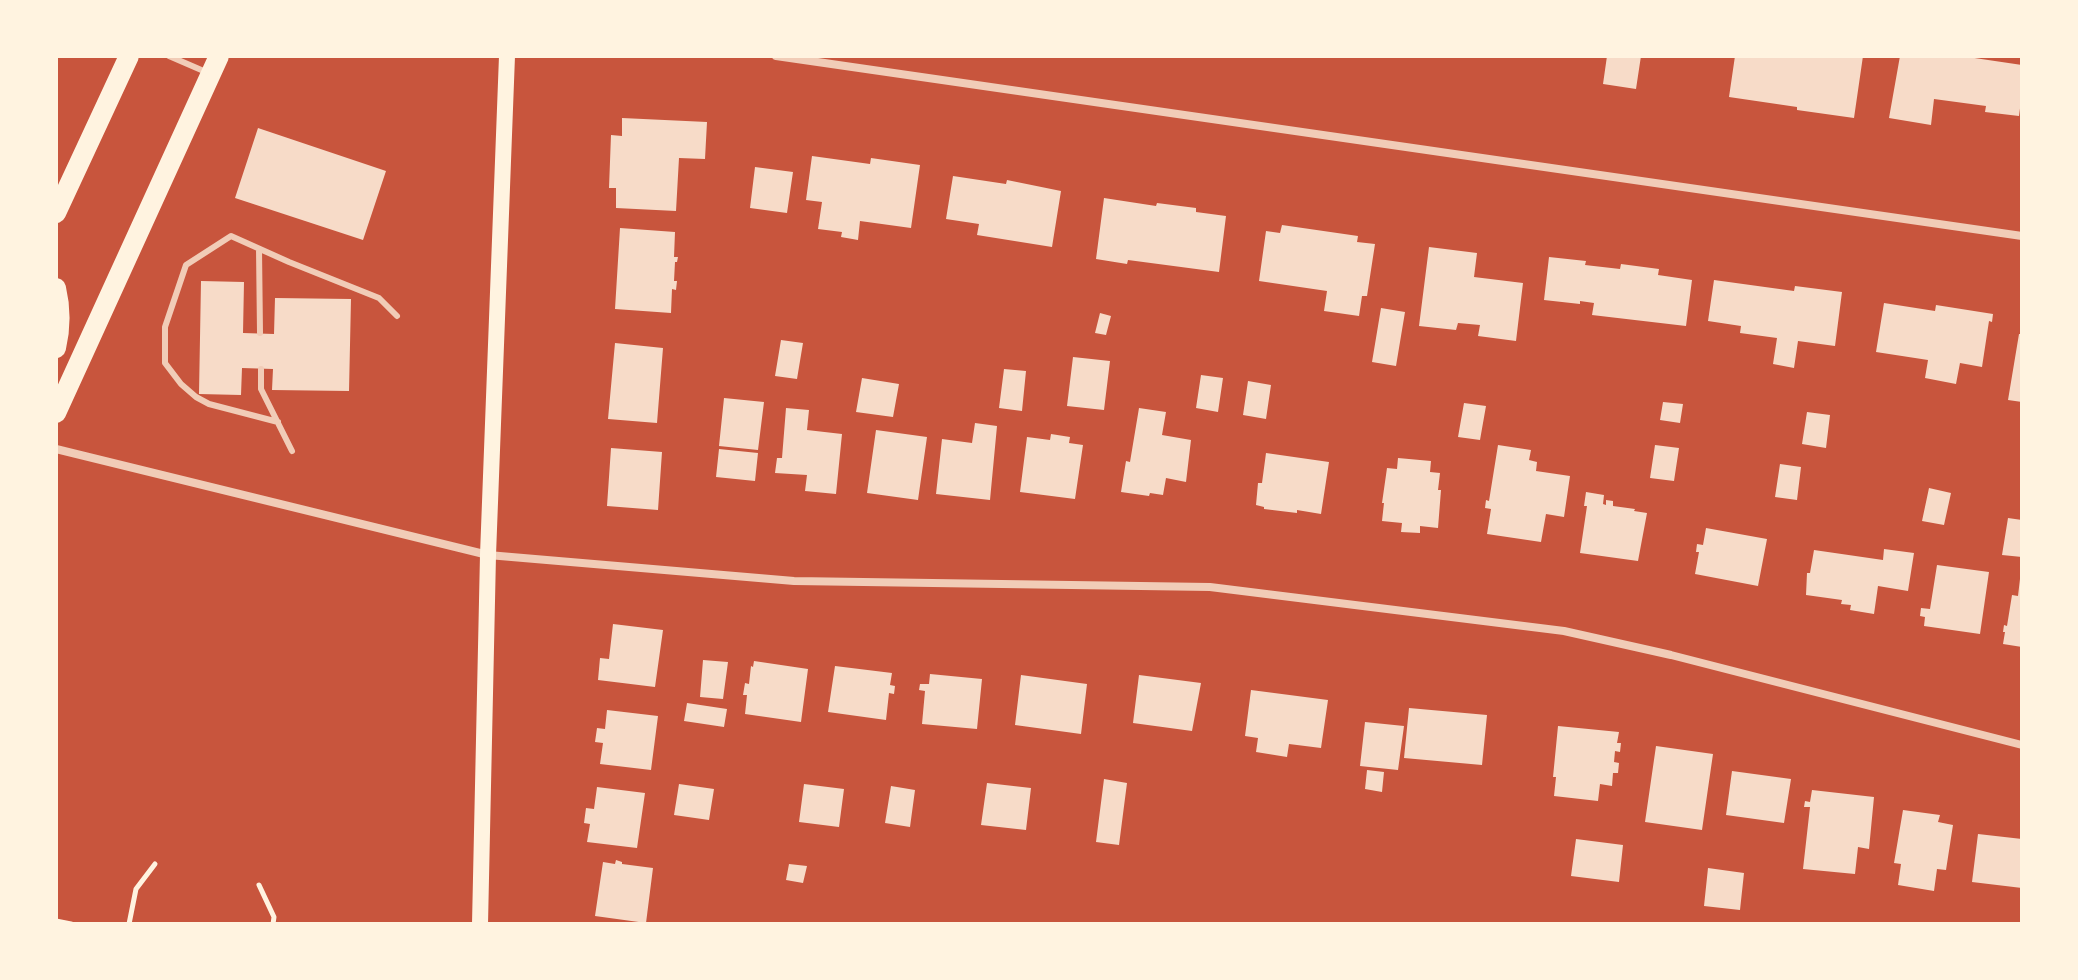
<!DOCTYPE html>
<style>
body{margin:0}
#map{position:relative;width:2078px;height:980px;overflow:hidden;background:#c8553d;font-family:"Varela Round",sans-serif}
canvas{display:block}
.frame{position:absolute;inset:0;border:58px solid #fff3e0;pointer-events:none}
</style>
<div id="map">
<canvas width="2078" height="980"></canvas>
<div class="frame"></div>
</div>
<script>
const ctx = document.querySelector('canvas').getContext('2d');
ctx.lineJoin = 'round';
function fill(path, color) { ctx.fillStyle = color; ctx.fill(path, 'evenodd'); }
function strokePath(path, color, width, dash) { ctx.strokeStyle = color; ctx.lineWidth = width; ctx.lineCap = dash ? 'butt' : 'round'; ctx.setLineDash(dash || []); ctx.stroke(path); }
const building = new Path2D(`
 M1607 56H1641L1636 89 1603 84Z
 M1735 56H1863L1854 118 1797 110V107L1729 97Z
 M1900 56H1961L2022 65V93L2019 116 1985 112 1986 106 1934 99 1931 125 1889 118Z
 M622 118 707 122 705 159 679 158 676 211 616 208V188H609L611 135 622 136Z
 M258 128 386 171 363 240 235 198Z
 M812 156 870 164 871 158 920 165 911 228 860 221 858 240 841 237 842 232 818 229 822 202 806 200Z
 M755 167 793 172 787 213 750 208Z
 M953 176 1006 184 1007 180 1061 191 1052 247 977 235 979 224 946 219Z
 M1104 198 1156 206 1157 203 1196 208V212L1226 216 1219 272 1128 260 1127 264 1096 259Z
 M1282 225 1358 236 1357 242 1375 244 1367 296H1362L1359 316 1324 311 1327 291 1259 281 1266 231 1280 233Z
 M620 228 675 232 674 257H678L677 262H675L674 281H677L676 290 672 289 671 313 615 309Z
 M1429 247 1477 253 1474 277 1523 283 1516 341 1478 336 1480 325 1458 323 1456 330 1419 326Z
 M1549 257 1586 261 1585 265 1620 269 1621 264 1659 269 1658 275 1692 280 1686 326 1592 315 1594 303 1580 301V304L1544 300Z
 M1714 280 1794 291 1795 286 1842 292 1835 346 1798 341 1794 368 1773 364 1777 338 1740 333 1741 326 1708 321Z
 M201 281 244 282 243 333 274 334 275 298 351 299 349 391 272 390 273 369 242 368 241 395 199 394Z
 M1884 303 1935 311 1936 305 1993 314 1992 322 1989 321 1982 367 1960 363 1956 384 1925 378 1928 360 1876 352Z
 M1381 308 1405 312 1396 366 1372 362Z
 M1100 313 1111 316 1106 335 1095 333Z
 M2019 334H2022V402L2008 400Z
 M781 340 803 343 797 379 775 376Z
 M615 343 663 348 657 423 608 419Z
 M1073 357 1110 361 1104 410 1067 406Z
 M1004 369 1026 371 1022 411 999 408Z
 M1201 375 1223 378 1218 412 1196 408Z
 M862 378 899 384 893 417 856 412Z
 M1248 381 1271 385 1266 419 1243 415Z
 M724 398 764 402 758 450 719 446Z
 M1663 402 1683 404 1680 423 1660 420Z
 M1464 403 1486 406 1480 440 1458 437Z
 M786 408 809 410 807 430 842 434 836 494 805 491 807 475 775 473 777 458H782Z
 M1139 408 1166 412 1162 435 1191 440 1186 482 1166 478 1163 495 1150 493 1149 496 1121 492 1126 461 1130 462Z
 M1807 412 1830 415 1826 448 1802 444Z
 M975 423 997 426 990 500 936 494 942 439 972 443Z
 M876 430 927 437 918 500 867 493Z
 M1051 434 1070 437 1069 443 1083 445 1075 499 1020 492 1027 437 1050 440Z
 M1498 445 1531 450 1529 460 1537 462 1536 471 1570 476 1564 517 1546 514 1541 542 1487 534 1491 509 1485 508 1486 500 1489 501Z
 M1655 445 1679 448 1674 481 1650 478Z
 M611 448 662 452 658 510 607 506Z
 M719 449 758 453 755 481 716 477Z
 M1266 453 1329 462 1321 514 1297 510V513L1264 509V507L1256 505 1258 483H1262Z
 M1398 458 1431 461 1430 472 1440 473 1438 490H1441L1438 528 1420 526V533L1401 532 1402 523 1382 521 1384 503H1382L1387 468 1397 469Z
 M1780 464 1801 467 1797 500 1775 497Z
 M1929 488 1951 493 1944 525 1922 521Z
 M1586 492 1604 495 1603 504 1606 505V500L1613 501V506L1635 509 1634 511 1647 513 1638 561 1580 553 1587 506H1584Z
 M2008 518 2022 520V557L2002 555Z
 M1706 528 1767 539 1758 586 1695 574 1699 552H1696L1697 544 1703 545Z
 M1884 549 1914 553 1908 591 1878 586 1874 614 1850 610 1851 605 1841 604 1842 600 1806 595 1807 573H1810L1814 550 1883 560Z
 M1937 565 1989 572 1980 634 1924 626 1925 617 1920 616 1921 608 1930 609Z
 M2020 579 2022 580V647L2003 644 2005 632H2003L2004 625 2007 626 2012 595 2018 596Z
 M613 624 663 630 655 687 598 680 600 658 609 659Z
 M703 660 728 662 723 699 700 697Z
 M754 661 808 669 801 722 745 714 747 695H743L745 683 749 684 751 666 753 667Z
 M835 666 892 673 890 685 895 686 894 694 889 693 886 720 828 712Z
 M930 674 982 679 977 729 922 724 925 691 919 690 920 684H929Z
 M1021 675 1087 684 1081 734 1015 725Z
 M1139 675 1201 683 1192 731 1133 723Z
 M1251 690 1328 700 1321 748 1289 744 1287 757 1256 752 1258 738 1245 736Z
 M687 703 727 709 724 727 684 721Z
 M1409 708 1487 715 1482 765 1404 758Z
 M607 710 658 716 651 770 600 764 603 743 595 742 597 728 605 729Z
 M1365 722 1404 726 1398 770 1360 766Z
 M1558 726 1619 732 1617 743H1621L1620 752 1615 751 1614 762 1619 763 1618 773H1613L1612 786 1600 784 1598 801 1554 796 1556 777H1553Z
 M1656 746 1713 754 1702 830 1645 822Z
 M1367 770 1384 772 1382 792 1365 789Z
 M1732 771 1791 779 1784 823 1726 815Z
 M1104 779 1127 783 1119 845 1096 842Z
 M987 783 1031 788 1026 830 981 825Z
 M679 784 714 789 709 820 674 815Z
 M804 784 844 789 839 827 799 822Z
 M891 786 915 790 910 827 885 823Z
 M597 787 645 793 637 848 587 842 590 824 584 823 586 808 594 809Z
 M1812 790 1874 797 1869 849 1858 847 1855 874 1803 869 1810 807H1804L1805 801 1810 802Z
 M1903 810 1940 815 1938 822 1953 825 1946 870 1937 869 1934 891 1898 885 1901 864 1894 863Z
 M1978 834 2022 839V888L1972 882Z
 M1576 839 1623 845 1619 882 1571 876Z
 M616 860 622 862V864L653 868 646 923 595 916 603 862 615 864Z
 M789 864 807 866 803 883 786 880Z
 M1708 868 1744 873 1740 910 1704 906Z`);
const path = new Path2D(`
 M259 885 274 917 273 924
 M56 921 71 924
 M129 924 136 889 155 864`);
const service = new Path2D(`
 M169 56 206 72
 M259 249 260 333
 M261 369V389L292 451
 M278 422 209 404 196 397 181 384 165 363V327L186 265 231 236 289 262 379 298 397 316`);
const minor = new Path2D(`
 M776 56 2022 236
 M56 449 488 555 794 581 1210 587 1564 631 1671 655 2022 745`);
const secondary = new Path2D(`
 M480 924 488 555 507 56`);
const primary = new Path2D(`
 M56 213 129 56
 M56 288C61 309 61 327 56 348
 M56 413 219 56`);
fill(building, '#f7dbc8');
strokePath(path, '#fff3e0', 5);
strokePath(service, '#f1ccb7', 6);
strokePath(minor, '#f1ccb7', 8);
strokePath(secondary, '#fff3e0', 16);
strokePath(primary, '#fff3e0', 20);
</script>
